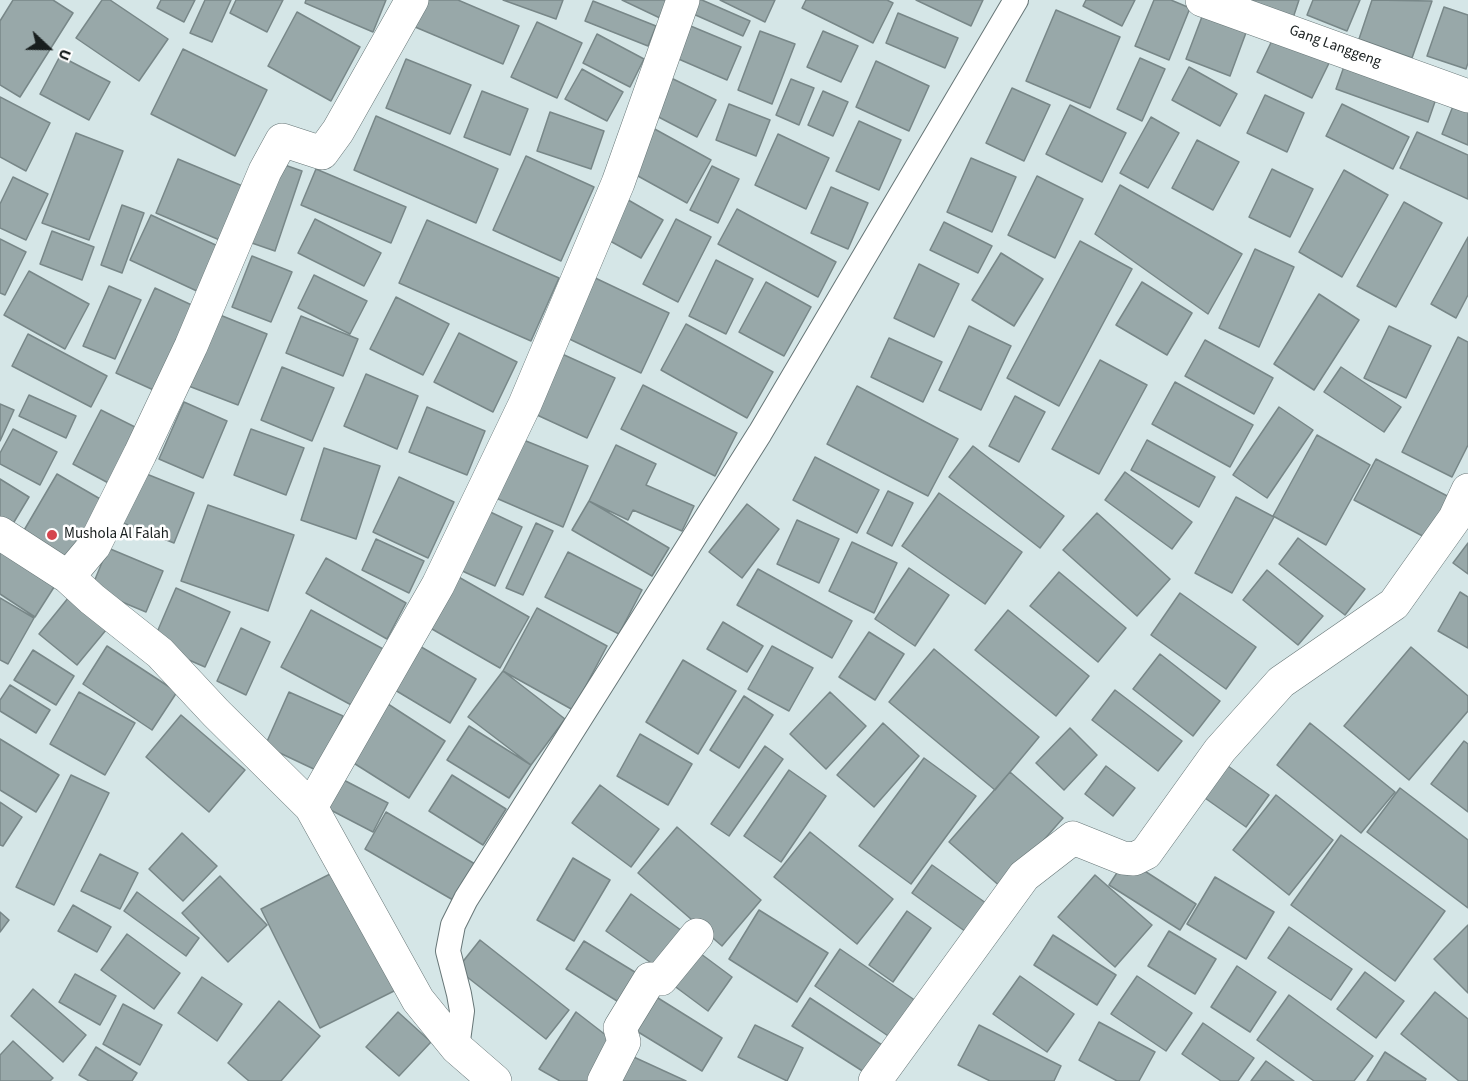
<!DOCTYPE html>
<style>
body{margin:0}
#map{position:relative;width:1468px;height:1081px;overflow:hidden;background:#d5e6e7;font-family:"Source Sans 3",sans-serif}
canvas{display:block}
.north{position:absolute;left:18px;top:18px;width:60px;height:60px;-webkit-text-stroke:4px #fff;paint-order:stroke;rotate:112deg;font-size:16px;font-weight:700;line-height:24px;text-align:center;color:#181e1e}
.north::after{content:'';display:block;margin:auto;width:21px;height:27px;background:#181e1e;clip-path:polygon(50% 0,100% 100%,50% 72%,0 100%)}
</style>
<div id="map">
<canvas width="1468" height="1081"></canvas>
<div class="north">U</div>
</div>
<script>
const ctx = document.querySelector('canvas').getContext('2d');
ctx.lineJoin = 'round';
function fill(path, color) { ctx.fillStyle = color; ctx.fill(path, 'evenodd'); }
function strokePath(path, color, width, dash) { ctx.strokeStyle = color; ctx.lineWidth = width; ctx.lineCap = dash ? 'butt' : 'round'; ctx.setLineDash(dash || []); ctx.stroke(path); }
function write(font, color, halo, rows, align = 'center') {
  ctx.font = font + ' "Source Sans 3",sans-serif'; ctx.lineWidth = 5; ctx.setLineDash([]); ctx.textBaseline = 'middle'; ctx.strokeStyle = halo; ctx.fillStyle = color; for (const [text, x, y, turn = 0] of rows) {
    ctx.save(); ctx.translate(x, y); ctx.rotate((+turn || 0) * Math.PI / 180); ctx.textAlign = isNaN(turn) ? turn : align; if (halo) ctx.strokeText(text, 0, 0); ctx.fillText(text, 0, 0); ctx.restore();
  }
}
const building = new Path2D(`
 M13 0H53L73 13 20 97 0 85V21Z
 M102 0H110L168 39 139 81 76 38Z
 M161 0H195L184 22 157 8Z
 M205 0H231L212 42 190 33Z
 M236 0H283L267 32 230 13Z
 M306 0H386L373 32 305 3Z
 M418 0H458L519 26 503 64 408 24Z
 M503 0H563L556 19Z
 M622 0H671L662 19Z
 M697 0H702L750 21 743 36 691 13Z
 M720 0H775L765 22Z
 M806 0H887L893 3 873 43 802 8Z
 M916 0H983L971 26Z
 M1086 0H1135L1122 26 1083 6Z
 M1154 0H1171L1190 8 1169 60 1135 46Z
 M1232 0H1299L1292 21Z
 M1313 0H1360L1347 31 1307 15Z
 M1372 0 1432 1 1412 58 1359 39Z
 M593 1 656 26 648 46 585 21Z
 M1444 7 1468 15V63L1466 69 1427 56Z
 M1056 10 1120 37 1090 108 1026 81Z
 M297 12 360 47 331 101 268 66Z
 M898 13 958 38 945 68 886 43Z
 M1203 14 1247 30 1230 76 1186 59Z
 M537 22 582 43 557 98 511 77Z
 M681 22 741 47 727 80 667 54Z
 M1277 30 1332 57 1312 98 1257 72Z
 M760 31 795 44 772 104 738 90Z
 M823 31 858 46 841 82 807 67Z
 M597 34 644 59 630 87 583 63Z
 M183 49 267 90 235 156 151 114Z
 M60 56 110 82 89 120 40 94Z
 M1140 58 1165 69 1142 121 1117 109Z
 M1347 58 1439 90 1428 122 1336 89Z
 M406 59 471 85 450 134 386 108Z
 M876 61 929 86 909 131 856 107Z
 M1189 67 1237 94 1220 126 1172 100Z
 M582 69 623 92 607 121 565 99Z
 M665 75 716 100 697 137 647 111Z
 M791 79 814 88 799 125 776 115Z
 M1012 88 1050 105 1024 161 986 143Z
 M482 91 528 109 510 155 464 137Z
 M823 91 848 102 833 136 808 125Z
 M1265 95 1304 113 1287 152 1247 133Z
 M0 97 50 123 26 171 0 157Z
 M1455 101 1468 106V145L1442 134Z
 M729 104 770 120 756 156 716 140Z
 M1342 104 1409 137 1393 169 1326 136Z
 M1070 105 1126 133 1102 182 1046 154Z
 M550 112 604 131 591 169 537 151Z
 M376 116 498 169 476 223 354 170Z
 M1151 117 1179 133 1148 188 1120 173Z
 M859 121 901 140 879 190 836 171Z
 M651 127 711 160 687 203 627 170Z
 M1417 132 1468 155V199L1400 168Z
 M76 133 123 151 89 240 42 223Z
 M778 134 829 158 806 209 755 185Z
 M1197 140 1239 162 1213 210 1172 188Z
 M526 156 594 187 561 261 493 230Z
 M971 158 1016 177 992 232 947 212Z
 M178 159 245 187 222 241 156 213Z
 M276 162 302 171 275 251 249 242Z
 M712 166 739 179 718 223 690 210Z
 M316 169 406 207 391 243 301 205Z
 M1272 169 1313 189 1290 237 1249 217Z
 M1344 170 1388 195 1342 277 1299 252Z
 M1037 176 1083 199 1055 258 1008 235Z
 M13 177 48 194 26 240 0 228V204Z
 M1120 185 1242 254 1208 314 1095 234Z
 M831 187 868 203 848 249 811 233Z
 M623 197 663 220 641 258 601 236Z
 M1404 202 1442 223 1396 307 1357 286Z
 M122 205 144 213 122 273 101 265Z
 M737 209 836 262 818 297 718 244Z
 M151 215 220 247 199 292 130 260Z
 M315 219 381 253 364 286 298 253Z
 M676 219 711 237 678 302 643 284Z
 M427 220 559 278 531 341 399 283Z
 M944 222 992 246 978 273 930 250Z
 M52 231 94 247 82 280 40 264Z
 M1468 237V295L1456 318 1431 304Z
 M0 239 26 252 5 295 0 293Z
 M1080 241 1132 269 1059 406 1007 378Z
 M1255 249 1294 267 1259 347 1219 328Z
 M1001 253 1043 279 1014 326 972 300Z
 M252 256 292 272 271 322 232 307Z
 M716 260 753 279 726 334 689 316Z
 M919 264 959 284 934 337 894 318Z
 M29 271 89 304 65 349 4 315Z
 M314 275 367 301 350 334 298 308Z
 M591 276 669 313 641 373 563 336Z
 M766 282 811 307 784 356 739 332Z
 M1142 282 1192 313 1167 355 1116 325Z
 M109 286 141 300 115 359 83 346Z
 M155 288 196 307 158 392 116 373Z
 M1319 294 1359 320 1314 390 1274 364Z
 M396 297 449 324 423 375 370 349Z
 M215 313 267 334 238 405 186 385Z
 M301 316 358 339 343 376 286 353Z
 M686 324 773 372 747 418 661 370Z
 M969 326 1011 346 981 410 939 390Z
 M1389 326 1431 346 1406 398 1364 378Z
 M459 333 517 362 493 412 434 382Z
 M28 334 107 376 91 407 12 366Z
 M1458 337 1468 342V445L1452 477 1402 452Z
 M889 338 942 362 923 402 871 377Z
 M1205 340 1273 378 1254 414 1185 376Z
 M551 349 615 378 587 438 524 409Z
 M1100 360 1147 385 1099 474 1052 449Z
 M282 367 334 388 312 441 261 420Z
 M1341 367 1401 407 1384 432 1324 392Z
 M366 374 418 396 397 449 344 426Z
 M1175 382 1253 425 1230 467 1152 424Z
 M643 385 737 433 715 476 621 429Z
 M857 386 958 439 928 496 827 444Z
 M29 395 76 416 66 438 19 416Z
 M1015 396 1045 412 1019 462 989 446Z
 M184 402 227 421 203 478 159 459Z
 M0 404 14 410 0 441Z
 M427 407 485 431 467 475 409 452Z
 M1279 407 1313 430 1267 498 1233 475Z
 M101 410 143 431 114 486 73 464Z
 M13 429 57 452 40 485 0 464V453Z
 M251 429 304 448 286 495 234 475Z
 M1317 435 1370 465 1326 545 1273 516Z
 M521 439 588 466 563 527 496 498Z
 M1147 440 1215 477 1199 507 1131 470Z
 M616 445 656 464 646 485 694 506 682 531 633 510 628 520 589 501Z
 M973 446 1064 516 1040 548 949 477Z
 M324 448 380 466 356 539 301 520Z
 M815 457 879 490 857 533 793 500Z
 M1376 459 1455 500 1434 542 1354 500Z
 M139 471 194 493 174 543 118 521Z
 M1125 472 1192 522 1172 549 1105 500Z
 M57 474 102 500 68 558 23 532Z
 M399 477 454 502 428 558 373 532Z
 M0 479 29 497 8 532 0 527Z
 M888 491 913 503 892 546 867 533Z
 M939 493 1022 552 985 604 902 546Z
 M1236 497 1274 517 1232 593 1195 573Z
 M589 501 669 548 652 576 572 530Z
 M747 504 779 529 742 578 709 552Z
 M208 505 294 535 268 611 181 581Z
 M486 510 522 527 495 586 458 569Z
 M1097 513 1170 579 1137 616 1063 550Z
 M797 520 839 539 819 583 777 564Z
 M536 523 553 531 523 595 506 588Z
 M1298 538 1365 589 1345 615 1279 564Z
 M376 539 424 561 409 593 362 570Z
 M852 542 897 563 874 613 829 591Z
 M1468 543V574L1453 563Z
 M0 548 56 584 35 617 0 594Z
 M108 548 163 571 146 612 91 589Z
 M568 552 642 590 619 634 545 597Z
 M326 558 406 603 387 639 306 593Z
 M909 568 949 595 915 646 875 619Z
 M758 569 852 621 832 658 737 605Z
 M1267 570 1323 616 1298 645 1243 600Z
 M1059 572 1126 628 1098 662 1030 606Z
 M455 575 529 617 500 668 425 625Z
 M176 588 230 612 205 667 152 644Z
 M73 592 111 624 77 665 39 634Z
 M1460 592 1468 597V648L1438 631Z
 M1180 593 1256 647 1226 689 1151 635Z
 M0 598 34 618 8 664 0 660Z
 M537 608 607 646 573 710 503 671Z
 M311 610 385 650 355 707 281 667Z
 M1008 610 1089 676 1056 716 975 650Z
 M723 622 763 646 747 672 707 649Z
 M241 628 270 642 246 695 217 681Z
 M869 632 904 654 875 700 839 677Z
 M411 641 476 679 450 723 385 684Z
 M107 646 177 692 152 730 83 684Z
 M772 646 813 668 789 711 748 689Z
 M1411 647 1468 696V711L1409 780 1344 726Z
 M934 649 1039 737 995 790 889 702Z
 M33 650 74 676 56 705 14 680Z
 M1160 654 1220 701 1193 736 1133 689Z
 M683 660 736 691 698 754 646 722Z
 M503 671 565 719 531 765 468 717Z
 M10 685 50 710 36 733 0 711V700Z
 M1115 690 1182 741 1158 771 1092 720Z
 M79 692 135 723 105 775 50 744Z
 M289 692 343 716 318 771 265 746Z
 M830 692 866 726 826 769 790 734Z
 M744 696 773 715 739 768 710 750Z
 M388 704 445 741 409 798 352 762Z
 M181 715 245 770 209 812 146 757Z
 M883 723 919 756 874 807 837 775Z
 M1310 723 1395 792 1361 833 1277 765Z
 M469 726 531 765 509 798 447 760Z
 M1070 728 1097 755 1064 790 1036 763Z
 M640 734 692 764 668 805 617 776Z
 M0 739 59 775 36 812 0 790Z
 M1464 741 1468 744V812L1431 784Z
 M765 746 783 759 729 836 711 824Z
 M924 758 976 796 911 884 859 846Z
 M1218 759 1269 795 1246 827 1195 791Z
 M1106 766 1135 788 1113 816 1085 794Z
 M789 770 826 796 781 862 744 836Z
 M1010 772 1063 818 1002 888 949 842Z
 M71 775 109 793 54 905 16 887Z
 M452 775 506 809 483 845 429 811Z
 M336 776 388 803 373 832 321 805Z
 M600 785 659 829 631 867 572 823Z
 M1400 788 1468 840V908L1367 832Z
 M1276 795 1333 840 1289 895 1233 850Z
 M0 802 22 817 3 846 0 845Z
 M386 812 475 864 453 900 365 849Z
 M677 827 761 900 722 946 638 873Z
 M810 832 893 899 857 944 774 877Z
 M182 833 217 866 183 901 149 869Z
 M1341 835 1445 911 1395 981 1291 905Z
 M100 854 138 873 120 909 81 891Z
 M573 858 610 880 574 941 537 920Z
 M1126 859 1196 904 1180 930 1109 885Z
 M932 865 993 908 973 937 912 893Z
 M336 871 396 990 320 1028 261 909Z
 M1095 875 1152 925 1115 967 1058 917Z
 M220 876 267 925 228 962 182 913Z
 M1215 877 1274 912 1246 959 1187 924Z
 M137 892 199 938 186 956 124 911Z
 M631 894 689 936 664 972 606 931Z
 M73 905 111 927 97 952 58 931Z
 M759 910 828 953 797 1002 729 959Z
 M907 911 931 928 893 982 869 965Z
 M0 912 9 920 0 932Z
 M1468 925V993L1434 959Z
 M1289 927 1352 969 1331 1000 1268 958Z
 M1169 931 1216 959 1195 994 1148 966Z
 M127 934 180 973 154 1009 101 970Z
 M1053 935 1116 975 1097 1005 1034 965Z
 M480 940 569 1010 546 1039 457 969Z
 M584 941 643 977 625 1006 566 969Z
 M693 948 732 977 708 1011 669 982Z
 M840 949 919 1003 894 1040 815 986Z
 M1237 966 1276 992 1250 1032 1211 1007Z
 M1365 972 1404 1001 1376 1038 1337 1009Z
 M75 974 116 996 100 1025 59 1002Z
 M1020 976 1074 1014 1047 1052 993 1014Z
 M1137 976 1192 1013 1166 1051 1111 1014Z
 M202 977 242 1004 217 1041 178 1013Z
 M33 989 86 1035 63 1062 11 1016Z
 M1435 992 1468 1019V1081H1459L1401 1034Z
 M650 993 722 1038 702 1071 630 1027Z
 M1289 995 1373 1056 1354 1081H1314L1257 1040Z
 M810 998 882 1045 864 1072 792 1026Z
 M279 1001 320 1036 281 1081H249L228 1063Z
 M123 1004 162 1025 140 1065 103 1044Z
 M398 1012 431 1042 399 1076 366 1047Z
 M576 1012 616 1043 595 1081H560L539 1069Z
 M1099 1022 1155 1052 1139 1081H1117L1079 1060Z
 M1203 1023 1254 1058 1238 1081H1221L1182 1054Z
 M755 1025 803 1048 787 1081 738 1057Z
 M979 1025 1061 1066 1054 1081H990L958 1065Z
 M13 1041 53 1078 50 1081H0V1055Z
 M96 1047 137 1073 132 1081H89L79 1075Z
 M1385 1052 1426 1079 1425 1081H1367Z
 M625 1053 686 1081H612Z
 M1266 1061 1294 1081H1251Z`);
const lane = new Path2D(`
 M457 1048 462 1011 459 994 448 951 453 925 466 899 760 433 1016 0`);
const street = new Path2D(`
 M1202 0 1468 96
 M0 533 68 577 92 599 160 653 216 713 311 807 418 1000 457 1048 495 1081
 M68 577 94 546 140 454 191 346 265 171 282 140 322 153 338 131 412 0
 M311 807 438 585 525 404 618 183 683 0
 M604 1081 624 1042 620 1028 650 979H661L697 935
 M875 1081 1024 876 1073 838 1123 858 1134 859 1146 853 1220 750 1281 682 1394 604 1455 518 1468 490`);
const markers = [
 [52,535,6,"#d5454e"]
];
const streetNames = [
 ["Gang Langgeng",1335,47,20]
];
const poiNames = [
 ["Mushola Al Falah",64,535]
];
fill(building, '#98a8a9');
strokePath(building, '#788788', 1.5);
strokePath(lane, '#677677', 26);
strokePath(street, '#677677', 34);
strokePath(lane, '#fff', 24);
strokePath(street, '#fff', 33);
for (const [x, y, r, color] of markers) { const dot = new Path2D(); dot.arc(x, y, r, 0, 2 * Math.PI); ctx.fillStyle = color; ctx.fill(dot); strokePath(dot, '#fff', 2); }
write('15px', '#181e1e', '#fff', streetNames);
write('15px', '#181e1e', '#fff', poiNames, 'left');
</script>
